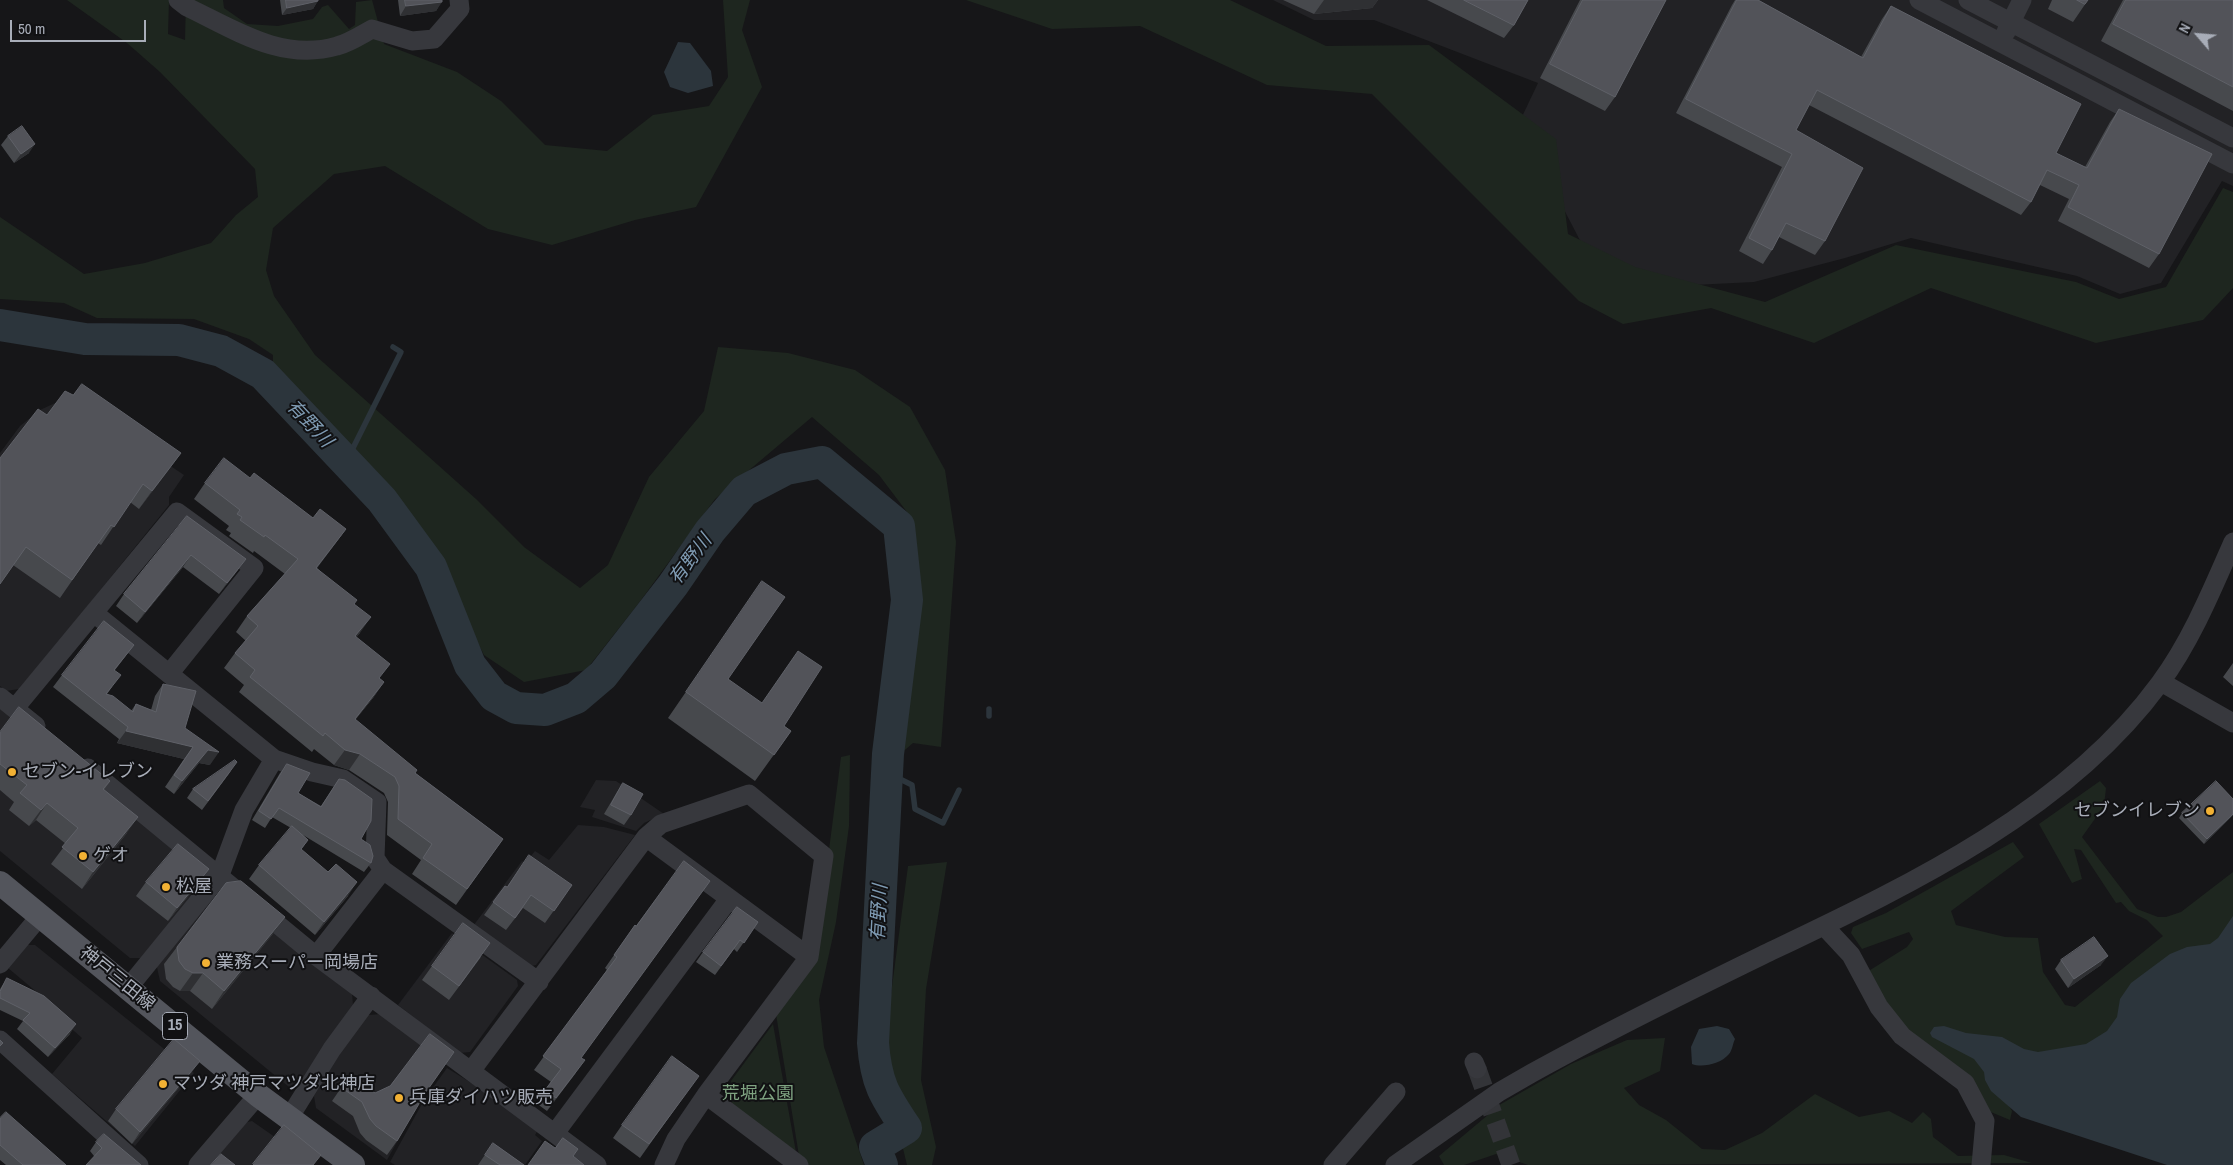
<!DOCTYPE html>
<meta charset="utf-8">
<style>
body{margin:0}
#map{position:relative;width:2233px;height:1165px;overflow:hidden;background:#161618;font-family:"Archivo Narrow",sans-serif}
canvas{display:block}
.north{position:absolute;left:2173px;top:10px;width:50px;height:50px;-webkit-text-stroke:4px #111113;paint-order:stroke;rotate:297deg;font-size:14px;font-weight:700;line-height:20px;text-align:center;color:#a8adb8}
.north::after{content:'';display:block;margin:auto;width:18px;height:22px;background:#a8adb8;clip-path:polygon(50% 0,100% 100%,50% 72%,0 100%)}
.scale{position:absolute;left:10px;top:20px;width:136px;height:22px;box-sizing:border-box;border:2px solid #a8adb8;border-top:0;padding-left:6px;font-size:15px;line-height:18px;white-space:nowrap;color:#a8adb8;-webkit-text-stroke:4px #111113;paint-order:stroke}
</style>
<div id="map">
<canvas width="2233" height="1165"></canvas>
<div class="north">N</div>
<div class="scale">50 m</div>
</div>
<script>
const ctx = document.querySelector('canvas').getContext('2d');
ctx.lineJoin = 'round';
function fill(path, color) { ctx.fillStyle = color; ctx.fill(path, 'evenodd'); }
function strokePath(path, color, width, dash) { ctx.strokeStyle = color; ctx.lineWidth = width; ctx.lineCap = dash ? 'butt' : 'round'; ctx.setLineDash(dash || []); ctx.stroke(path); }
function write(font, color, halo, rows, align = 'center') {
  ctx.font = font + ' "Archivo Narrow","Noto Sans JP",sans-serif'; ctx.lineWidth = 4; ctx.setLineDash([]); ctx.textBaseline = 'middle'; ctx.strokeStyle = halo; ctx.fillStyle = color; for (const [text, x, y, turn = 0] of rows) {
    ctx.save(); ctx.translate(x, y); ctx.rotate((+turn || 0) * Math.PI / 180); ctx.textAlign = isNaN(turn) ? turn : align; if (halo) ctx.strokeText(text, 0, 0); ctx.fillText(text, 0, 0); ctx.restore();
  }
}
const built = new Path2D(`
 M1273 0H2233V186L2222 181 2161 283 2120 294 2077 276 1911 238 1845 258 1754 282 1673 286 1585 250 1519 123 1538 83 1374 20H1314Z
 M68 397 184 475 169 497V505L69 629 19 689 6 691 0 686V453L20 426 40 410Z
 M0 707 201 870 202 885 142 958H130L0 851Z
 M596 780 616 781 664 814 644 823 636 831 592 817 595 810 580 807Z
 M578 825 604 827 635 835 536 965 526 967 473 926 522 861 525 863 535 851 549 860Z
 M228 894 352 992 353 1006 301 1086 289 1087 160 981 156 963 213 896Z
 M452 933 517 980 518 986 470 1052 460 1053 398 1005Z
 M27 945H35L194 1073 135 1146 52 1074 82 1038 41 1002 39 994 8 968Z
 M382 1014 446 1064 417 1106 387 1160 316 1108 314 1096 339 1053 368 1015Z
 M447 1068 494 1097 538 1130 535 1135 542 1141 525 1165H395L390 1162 424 1100Z
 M252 1121 272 1135 311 1165H208L243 1123Z`);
const green = new Path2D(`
 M67 0H169L168 34 185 40 186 0H223L224 8 247 24 278 26 313 19 322 7 328 5 349 29 355 25 356 2 372 0 384 44 457 72 501 101 545 145 607 151 653 115 709 106 728 77 723 0H750L742 30 762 87 696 207 635 220 552 245 488 229 385 166 334 174 273 228 266 270 274 296 315 355 476 499 524 547 580 588 608 565 649 477 704 411 718 347 788 353 855 370 910 407 945 470 956 542 941 747 913 743 899 755 914 587 913 520 879 475 812 417 715 499 638 604 586 670 524 682 484 655 453 594 389 487 273 370V355L249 339 194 319 97 318 64 303 0 299V217L84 274 145 263 211 243 236 215 258 197 255 169 160 72 127 43Z
 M966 0H1230L1326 46 1429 45 1556 139 1568 234 1635 267 1765 302 1896 245 2076 282 2119 299 2166 287 2223 188 2233 192V288L2203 320 2096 343 1931 288 1814 343 1711 308 1623 324 1579 301 1372 94 1267 85 1140 26 1052 29Z
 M850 755 849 826 836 922 819 1000 824 1047 864 1165H803L800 1162 776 1014 815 958 841 757Z
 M2100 781 2106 788 2104 806 2082 837 2137 909 2158 917H2166L2181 912 2233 872V934L2114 1044 1987 1066 2012 1111 2010 1120 1986 1110 1907 1033 1867 972 1907 947 1913 939 1909 932 1862 949 1851 933 1853 927 1886 913 2013 842 2024 857 1951 911 1956 925 2005 937 2038 938 2043 972 2065 1005 2075 1007 2163 936 2147 920 2129 911 2121 902 2116 903 2081 850 2074 849 2082 879 2072 883 2039 824Z
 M947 862 926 989 921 1080 936 1147 932 1165H907L882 1062 908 866Z
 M773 1024 797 1158 732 1107 731 1081Z
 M1665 1038 1660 1071 1624 1088 1639 1105 1666 1120 1702 1149 1725 1150 1762 1133 1815 1094 1859 1117 1889 1111 1912 1123 1923 1112 1931 1119 1933 1137 1958 1156 2004 1155 2032 1163 1528 1165 1496 1154 1464 1165H1444L1439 1156 1501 1104 1571 1064 1627 1040Z`);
const water = new Path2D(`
 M678 42 690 43 711 71 713 86 688 93 670 87 664 72Z
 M2233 916V1165H2167L2021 1117 1991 1091 1985 1080 1984 1072 1974 1059 1932 1037 1930 1033 1934 1027 1944 1026 1966 1033 2002 1037 2024 1049 2038 1052 2086 1044 2107 1031 2117 1017 2120 999 2131 983 2170 954 2187 947 2210 944 2218 938Z
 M1717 1026 1729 1029 1735 1039C1733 1043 1732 1051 1729 1054 1721 1064 1702 1068 1692 1064L1691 1047 1699 1029Z`);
const stream = new Path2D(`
 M346 462 401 352 393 347
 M989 709V716
 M888 777 898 778 912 785 915 809 943 823 959 790`);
const river = new Path2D(`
 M0 325 85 339 179 340 221 351 263 374 382 500 431 567 470 665 494 696 516 708 545 710 576 698 603 675 673 585 710 531 744 491 786 469 822 462 899 526 907 600 888 754 873 1043C876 1083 884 1095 906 1128L875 1147 882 1165`);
const minorTunnel = new Path2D(`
 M1477 1069 1511 1165`);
const minor = new Path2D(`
 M178 0 187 7C235 30 282 62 337 46 349 43 361 35 372 29L412 41 434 39 460 9 459 0
 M1919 0 2233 164
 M1968 0 2233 138
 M2006 32 2022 0
 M94 613 274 759 312 772 343 779 377 802 375 858 383 870
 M2161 682 2233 723
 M0 697 36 726
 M15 708 177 512 254 568 169 674
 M88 768 316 956 597 1165
 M646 837 809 957
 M1824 926 1851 955 1879 1007 1902 1036 1965 1083 1985 1121 1981 1165
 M316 956 383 870 539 982
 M0 964 40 916
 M128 988 220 875 244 810 274 759
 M0 1040 139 1165
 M1474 1062 1477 1069
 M471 1071 646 837 661 824 749 794 824 856 809 957 706 1095 676 1139 664 1165
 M706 1095 799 1165
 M289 1118 332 1049 371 996
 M555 1133 729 899
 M198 1165 258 1095
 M1333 1165 1396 1092
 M1395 1165 1499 1092 1532 1073C1608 1031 1685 993 1763 955 1905 887 2065 813 2160 683 2191 641 2212 590 2233 542`);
const major = new Path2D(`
 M0 883 258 1095 353 1165`);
const wall = new Path2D(`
 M280 0H318L313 9 282 15Z
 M398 0H442L436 11 400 16Z
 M1283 0H1378L1372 8 1314 14Z
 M1427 0H1528L1514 25 1504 38Z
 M1580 0H1666L1615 97 1605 111 1540 78Z
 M1735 0H1758L1861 57 1882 19 1891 6 2056 153 2085 167 2110 122 2119 109 2159 254 2149 268 2058 221 2069 199 2040 185 2031 202 2021 215 1809 105 1796 130 1825 241 1815 255 1779 237 1772 250 1763 264 1739 251 1782 167 1676 113 1732 5Z
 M2052 0H2088L2073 22 2048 9Z
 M2123 0H2233V111L2101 41Z
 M8 136 29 153 14 163 1 145Z
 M47 415 181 453 139 509 130 502 101 545 98 543 60 598 13 565Z
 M250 478 313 518 346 529 317 568 354 604 360 633 356 637 380 679 384 682 373 698 355 720 415 773 503 839 456 905 412 874 421 860 387 835 388 802 384 793 349 770 334 765 314 749 312 752 239 692 244 685 224 668 235 653 246 641 236 632 247 616 285 574 254 551 253 553 229 536 231 533 226 530 229 526 194 499 205 483Z
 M187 516 238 570 219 594 183 567 137 623 116 606 124 594Z
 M762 581 728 679 784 726 791 731 755 781 668 718Z
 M134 645 115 670 112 687 107 694 131 711 136 704 151 710 155 696 163 684 185 728 210 765 199 763 174 794 165 787 184 759 117 743 119 739 53 687 62 675Z
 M2233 663V686L2223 677Z
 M0 732 110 781 104 790 127 833 82 889 51 864 66 844 36 820 29 826 9 810 14 802 0 790Z
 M287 764 298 793 321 806 339 779 361 839 371 863 364 872 303 835 308 840 301 850 348 896 315 935 249 879 259 865 291 828 272 817 265 828 252 820 280 773Z
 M231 771 202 810 187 798 193 789Z
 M623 783 631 815 624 825 604 814 617 792Z
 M2182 813 2233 815 2204 844 2179 818Z
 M209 869 199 883 168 921 136 896 146 882Z
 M572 885 545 923 523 908 506 930 484 915 505 886 507 887Z
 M285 917 272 935 212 1009 190 991H180L173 987 166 979 164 964 177 947Z
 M758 922 737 952 734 949 715 975 696 962 703 952Z
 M635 925 575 1074 547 1111 536 1103 551 1082 534 1070 607 970 605 968Z
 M481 957 449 1000 422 980 432 966Z
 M2061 960 2101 965 2068 988 2055 969Z
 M7 978 70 1034 48 1057 17 1029 23 1021 0 1010V989Z
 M192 1072 132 1144 108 1121 116 1109Z
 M350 1075 375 1093H425L397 1141 387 1155 366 1140 360 1133 353 1116 332 1101Z
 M689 1089 640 1158 613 1138 622 1125Z
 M0 1118 66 1165H6L0 1160Z
 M96 1142 141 1165 94 1156 90 1151Z
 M493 1143 524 1165H478Z`);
const shadedWall = new Path2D(`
 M1324 0H1378L1372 8 1314 14Z
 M318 1 313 9 282 15 287 8Z
 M442 2 436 11 400 16 406 6Z
 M35 144 29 153 14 163 21 154Z
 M181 453 168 471 139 509 152 491Z
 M346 529 335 544 305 584 316 568Z
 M191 555 183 567 137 623 145 612Z
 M246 559 238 570 219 594 227 583Z
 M371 617 360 633 344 652 355 636Z
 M384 682 373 698 343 735 355 719Z
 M126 731 193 747 184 759 117 743Z
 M208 750 219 752 210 765 199 763 174 794 182 781Z
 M345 750 360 754 349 770 334 765Z
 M47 803 36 820 29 826 41 810Z
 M2233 814V815L2204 844 2207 839Z
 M138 817 127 833 82 889 93 872Z
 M209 869 199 883 168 921 177 908Z
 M357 882 348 896 315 935 324 922Z
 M285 917 272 935 212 1009 224 991Z
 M2108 956 2101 965 2068 988 2074 979Z
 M193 973H203L190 991H180Z
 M76 1024 70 1034 48 1057 55 1048Z
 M585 1060 575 1074 547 1111 556 1098Z
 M200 1061 192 1072 132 1144 140 1132Z`);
const building = new Path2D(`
 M286 0H318V1L287 8Z
 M405 0H442V2L406 6Z
 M1464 0H1528L1514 25Z
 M1583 0H1666L1615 97 1550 64Z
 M1737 0H1758L1863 58 1891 6 2081 104 2056 153 2087 168 2119 109 2212 154 2159 254 2068 207 2079 185 2047 170 2031 202 1817 90 1796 130 1863 168 1825 241 1786 223 1772 250 1749 238 1792 154 1686 99Z
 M2077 0H2088L2085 4Z
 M2126 0H2233V87L2113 24Z
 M22 126 35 144 21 154 8 136Z
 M82 384 181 453 152 491 143 484 114 527 111 525 72 580 26 547 0 584V458L38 409 47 415 65 391 73 395Z
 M224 458 250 478 254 473 313 518 320 509 346 529 316 568 357 600 354 604 371 617 355 636 390 664 379 678 384 682 355 719 417 770 415 773 503 839 467 889 423 858 432 844 398 819 399 786 395 777 360 754 345 750 325 733 323 736 250 677 255 670 235 653 258 626 247 616 298 559 265 535 264 537 240 520 242 517 237 514 240 510 205 483Z
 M187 516 246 559 227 583 191 555 145 612 124 594Z
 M762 581 785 597 728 679 762 703 798 651 822 667 784 726 791 731 774 755 686 692Z
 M104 621 134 645 114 670 121 675 106 694 113 696 133 712 136 704 156 712 163 684 196 691 185 728 219 752 208 750 182 781 174 775 193 747 126 731 128 727 62 675Z
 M19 707 110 781 103 789 138 817 93 872 62 847 78 828 47 803 41 810 20 793 27 785 0 764V732Z
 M235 760 237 762 208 801 193 789Z
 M287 764 310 773 298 793 321 807 339 779 345 780 372 799 371 821 361 839 370 845 373 856 371 863 279 808 271 819 259 811Z
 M2216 781 2233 799V814L2207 839 2182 813Z
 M623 783 643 794 631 815 611 805Z
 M292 826 308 840 301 849 328 872 336 864 357 882 324 922 259 865Z
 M178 844 209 869 177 908 146 882Z
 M529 855 572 885 554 911 531 895 515 918 493 902 505 886 507 887Z
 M684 861 710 881 581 1058 585 1060 556 1098 545 1090 561 1069 543 1056 617 957 614 955 635 925 636 926Z
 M241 881 285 917 224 991 203 973H193L185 969 179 961 177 947 226 883Z
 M737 907 758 922 744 943 740 940 721 966 703 952Z
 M463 923 490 943 459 986 432 966Z
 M2094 937 2108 956 2074 979 2061 960Z
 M7 978 44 996 76 1024 55 1048 23 1020 30 1013 0 998V992Z
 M430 1034 454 1052 426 1092 397 1141 376 1126 370 1119 362 1102 342 1088 350 1075 375 1093 390 1086Z
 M174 1039 200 1061 140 1132 116 1109Z
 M0 1040 3 1043 0 1046Z
 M672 1056 699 1076 649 1144 622 1125Z
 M6 1112 66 1165H23L0 1145V1118Z
 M284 1125 321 1155 313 1165H254L253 1164Z
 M104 1134 141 1165H86L102 1148 96 1142Z
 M563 1138 578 1149 573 1156 584 1165H528L545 1141 555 1148Z
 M493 1143 524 1165H500L485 1155Z
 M221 1154 235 1165H211Z`);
const markers = [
 [12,772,5,"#f2b134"],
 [2210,811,5,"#f2b134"],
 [83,856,5,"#f2b134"],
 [166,887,5,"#f2b134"],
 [206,963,5,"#f2b134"],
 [163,1084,5,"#f2b134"],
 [399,1098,5,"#f2b134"]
];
const shields = [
 [175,1026,25]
];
const shieldNames = [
 ["15",175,1026]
];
const poiNames = [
 ["セブン-イレブン",22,772],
 ["セブンイレブン",2200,811,"right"],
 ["ゲオ",93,856],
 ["松屋",176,887],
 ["業務スーパー岡場店",216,963],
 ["マツダ 神戸マツダ北神店",173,1084],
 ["兵庫ダイハツ販売",409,1098]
];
const streetNames = [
 ["神戸三田線",117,979,39]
];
const parkNames = [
 ["荒堀公園",758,1094]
];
const waterNames = [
 ["有野川",309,424,47],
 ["有野川",691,560,-53],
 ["有野川",880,913,-87]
];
fill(built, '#222225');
fill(green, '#1e261f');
fill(water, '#2c353c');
strokePath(stream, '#2c353c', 5.5);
strokePath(river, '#2c353c', 32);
strokePath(minorTunnel, '#333438', 19, [19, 9]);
strokePath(minor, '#37383d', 19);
strokePath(major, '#53555c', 24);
fill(wall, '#47494d');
fill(shadedWall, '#2f3033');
fill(building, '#525359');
strokePath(building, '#5f6168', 1);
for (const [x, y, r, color] of markers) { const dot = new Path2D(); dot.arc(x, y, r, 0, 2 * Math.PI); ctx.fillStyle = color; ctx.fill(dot); strokePath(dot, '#111113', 2); }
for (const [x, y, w] of shields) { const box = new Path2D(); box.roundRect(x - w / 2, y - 13.5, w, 27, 4); ctx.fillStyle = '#111113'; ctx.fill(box); strokePath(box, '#a8adb8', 1); }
write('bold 16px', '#a8adb8', null, shieldNames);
write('18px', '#a8adb8', '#111113', poiNames, 'left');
write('18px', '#a8adb8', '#111113', streetNames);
write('18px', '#7fa381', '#111113', parkNames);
write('italic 19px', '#7f9bb3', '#111113', waterNames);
</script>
